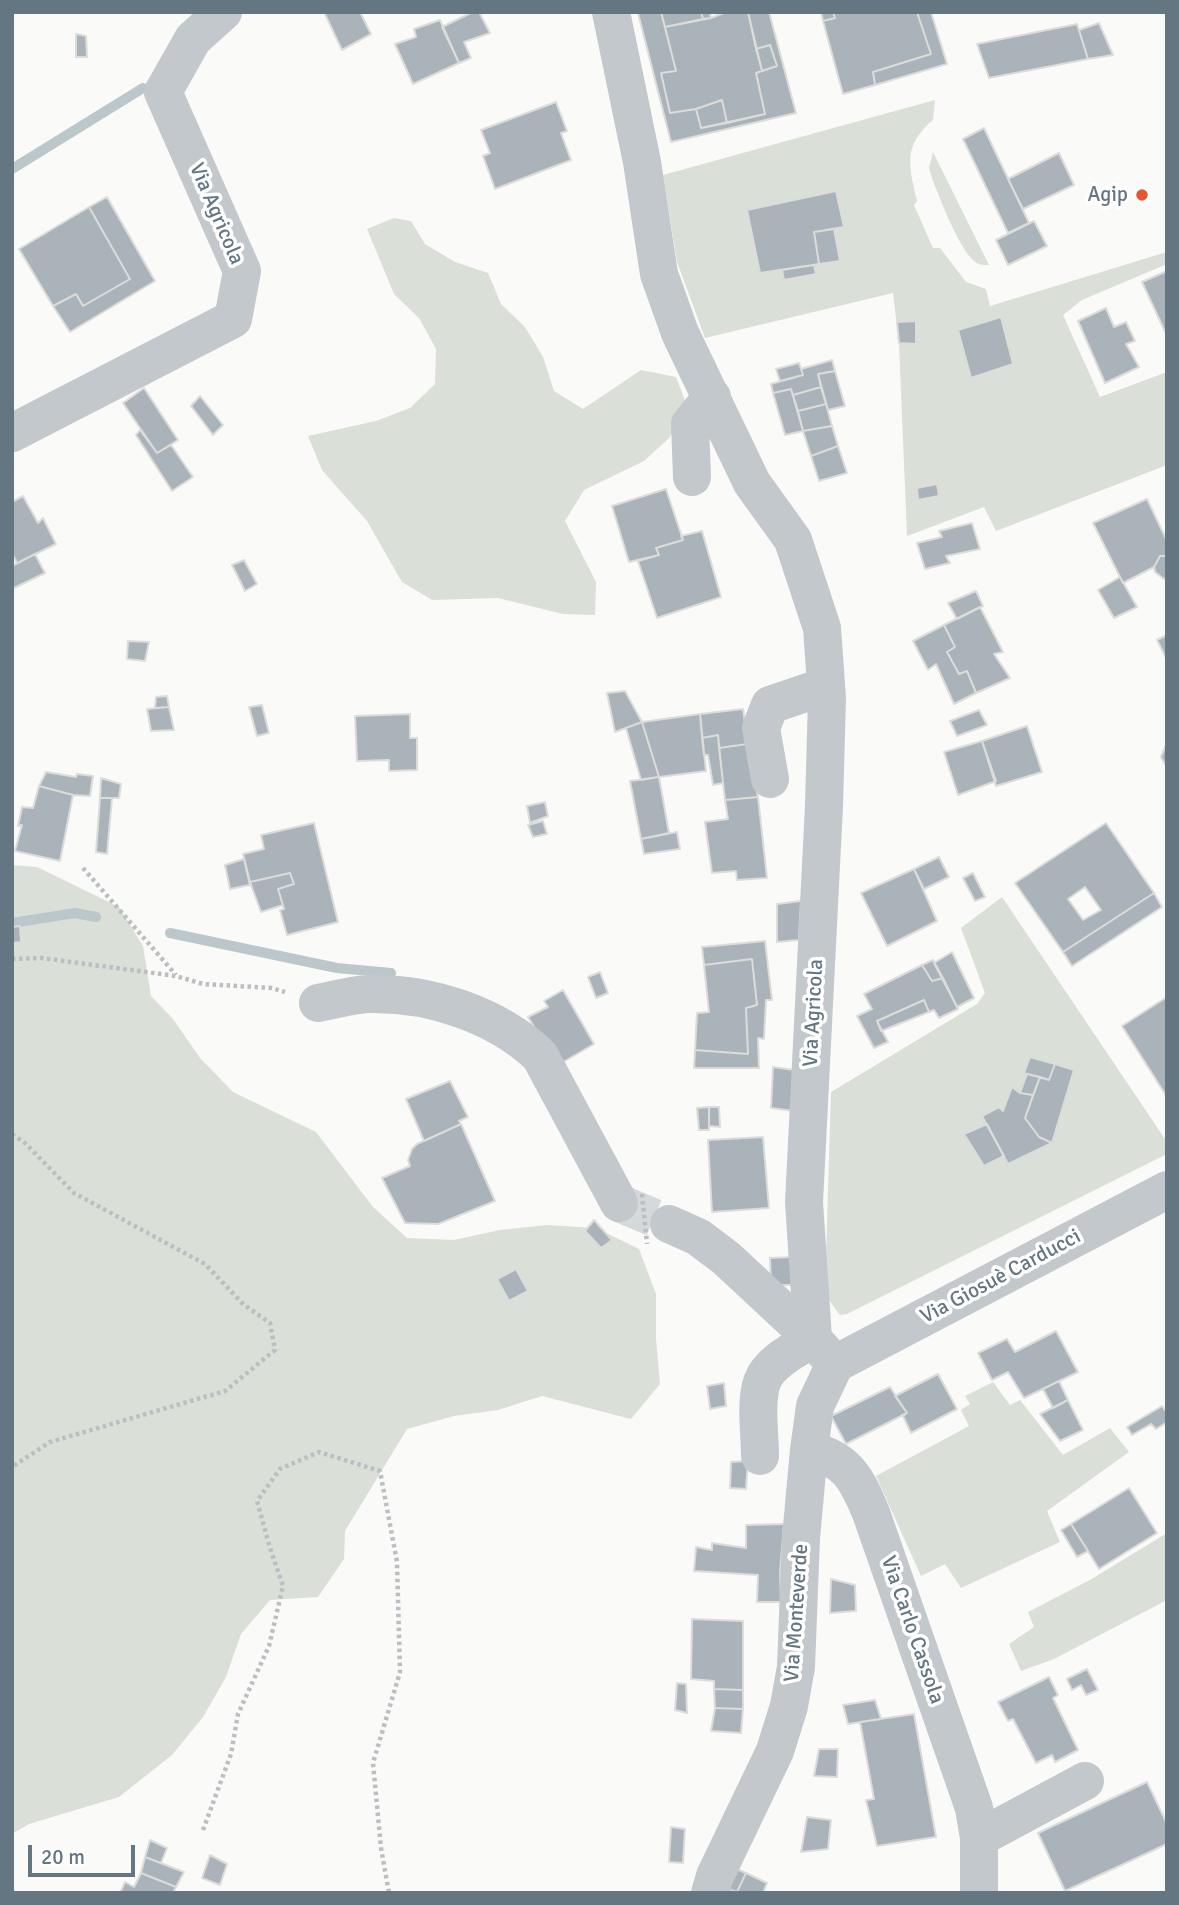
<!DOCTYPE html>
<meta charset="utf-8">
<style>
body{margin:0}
#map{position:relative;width:1179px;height:1905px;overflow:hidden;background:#fafaf8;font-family:Signika,sans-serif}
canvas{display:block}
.frame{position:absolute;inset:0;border:14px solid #657683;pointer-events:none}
.scale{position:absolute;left:28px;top:1845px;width:107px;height:32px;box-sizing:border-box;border:4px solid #657683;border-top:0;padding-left:9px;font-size:21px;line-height:24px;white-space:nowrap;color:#657683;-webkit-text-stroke:5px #fff;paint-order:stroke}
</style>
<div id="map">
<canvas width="1179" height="1905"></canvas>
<div class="frame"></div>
<div class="scale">20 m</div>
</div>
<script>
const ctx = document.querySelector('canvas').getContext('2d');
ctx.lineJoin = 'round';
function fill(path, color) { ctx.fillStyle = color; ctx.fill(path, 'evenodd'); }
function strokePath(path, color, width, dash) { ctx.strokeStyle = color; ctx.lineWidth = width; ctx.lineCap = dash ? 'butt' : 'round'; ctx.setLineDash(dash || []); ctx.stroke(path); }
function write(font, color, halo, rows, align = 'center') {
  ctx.font = font + ' Signika,sans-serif'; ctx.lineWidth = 7; ctx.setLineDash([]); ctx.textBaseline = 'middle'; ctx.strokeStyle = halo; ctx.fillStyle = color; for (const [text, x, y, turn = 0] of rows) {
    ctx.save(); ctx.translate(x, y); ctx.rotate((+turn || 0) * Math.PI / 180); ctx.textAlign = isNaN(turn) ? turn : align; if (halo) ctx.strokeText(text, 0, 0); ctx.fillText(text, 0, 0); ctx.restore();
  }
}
const green = new Path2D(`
 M935 100 933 120C902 146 909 166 917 201L914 205 933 248H940L966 282 986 289 990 306 1167 252V264L1082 300 1063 315 1100 397 1167 372V465L996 531 984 507 907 536 899 343 893 293 705 338 677 262 663 175Z
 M933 152 989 265C982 265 978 265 973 260 959 248 939 197 932 178L929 168Z
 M394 218 411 221 425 244 455 262 488 273 501 304 525 327 543 357 554 391 583 409 641 370 676 377 688 408 669 438 644 461 584 490 565 521 596 582 595 615 563 614 498 598 432 600 402 582 367 521 322 470 308 436 376 421 410 408 435 384 436 349 419 318 394 294 367 229Z
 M12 865 37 867 119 907 143 946 151 996 173 1019 200 1058 233 1092 316 1132 373 1207 407 1238 454 1240 500 1230 547 1225 596 1228 639 1249 656 1294V1339L660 1384 631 1419 542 1396 498 1410 454 1416 407 1429 345 1531 344 1559 318 1597 270 1600 241 1634 226 1677 203 1717 172 1755 119 1797 29 1824 12 1834Z
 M1002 897 1167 1142V1154L847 1314 840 1315 829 1300 825 1288 831 1092 977 1004 985 993 961 928Z
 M993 1382 1010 1405 1020 1400 1063 1455 1110 1428 1129 1452 1047 1511 1060 1542 961 1588 945 1564 921 1576 876 1476 969 1426 961 1410 970 1404 965 1396Z
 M1167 1533V1600L1054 1659 1021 1671 1009 1644 1034 1627 1028 1612 1090 1580Z`);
const stream = new Path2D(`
 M12 169 143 88
 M12 923 75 913 96 917
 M170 933 337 968 391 973`);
const building = new Path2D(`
 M324 12H360L371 34 342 50Z
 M473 12H479L490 33 464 42 471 58 459 63 442 27Z
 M661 12 676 71 661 73 670 113 696 109 701 128 765 114 756 73 777 66 770 45 756 49 748 12H769L796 113 671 142 638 13Z
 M661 12H701L703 19 665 27Z
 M701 12H710L711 18 703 19Z
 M726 12H748L762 71 756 73 765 114 727 123 722 100 696 109 670 113 661 73 676 71 665 27 711 18Z
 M821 12H833L835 18 823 21Z
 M833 12H917L931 54 873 72 875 85 843 94 823 21 835 18Z
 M917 12H931L947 64 875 85 873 72 931 54Z
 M440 20 459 63 413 84 395 44 416 37 414 29Z
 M1099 23 1113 55 1088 59 1079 30Z
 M1077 24 1088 59 989 78 977 44Z
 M76 34 86 36 87 57H76Z
 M770 45 777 66 762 71 756 49Z
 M722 100 727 123 701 128 696 109Z
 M556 102 567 131 561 133 571 160 495 189 483 156 490 153 481 130Z
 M984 128 1029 223 1008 233 963 139Z
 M1059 153 1074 185 1023 209 1008 179Z
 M836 191 844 227 814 232 819 264 760 273 747 210Z
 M107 197 155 281 70 332 53 306 76 294 83 306 130 279 89 207Z
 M89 207 130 279 83 306 76 294 53 306 19 249Z
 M1034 221 1047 246 1008 265 996 240Z
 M834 229 840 261 819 264 814 232Z
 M814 265 816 274 784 280 782 270Z
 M1167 271V336L1142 282Z
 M1106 308 1114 327 1126 322 1135 341 1126 344 1139 367 1105 383 1078 321Z
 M1001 317 1013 364 971 378 958 330Z
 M916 321V344L899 343 897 322Z
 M832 360 835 371 818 374 821 387 793 395 791 389 773 393 771 384 803 375 801 369Z
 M799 363 803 375 780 381 776 369Z
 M835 371 845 406 828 410 818 374Z
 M821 387 826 404 798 411 793 395Z
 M144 388 178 440 157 453 123 403Z
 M791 389 803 431 785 435 773 393Z
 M200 396 223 425 213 435 191 406Z
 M826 404 832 426 803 431 798 411Z
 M832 426 838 446 811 456 803 431Z
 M140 430 157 453 171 445 193 477 172 491 136 435Z
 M838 446 847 473 819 481 811 456Z
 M937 484 939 496 918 500 917 488Z
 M666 489 683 540 656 548 659 555 629 562 612 506Z
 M23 496 38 523 43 518 56 544 17 563 12 553V502Z
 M1147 499 1167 541V556H1160L1154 567 1123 583 1093 523Z
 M972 523 980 549 946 556 950 563 925 569 917 543 942 537 939 531Z
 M702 531 721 597 657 618 638 561 659 555 656 548 683 540 681 536Z
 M35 554 45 573 12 589V566Z
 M1160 556H1167V577L1164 579 1155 572 1154 567Z
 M244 560 257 584 245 591 232 565Z
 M1120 577 1137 607 1114 618 1098 590Z
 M976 591 983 606 957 619 948 603Z
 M980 607 1003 652 994 654 1010 678 976 693 967 671 959 674 947 652 955 647 944 625Z
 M944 625 955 647 947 652 959 674 967 671 976 693 954 704 936 664 928 670 913 641Z
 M1167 635V660L1157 640Z
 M128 641 149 642 145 661 127 659Z
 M625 691 642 722 615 732 607 693Z
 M167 696 169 707 155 708 156 697Z
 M262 705 269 733 257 736 249 707Z
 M169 707 174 730 151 731 147 709Z
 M743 709 748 744 719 748 718 735 702 738 700 714Z
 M979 710 987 725 957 736 950 721Z
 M410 714V738H417V770L389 771V760L357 761 355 716Z
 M700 714 706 771 659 777 642 722Z
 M642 722 659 777 641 780 626 728Z
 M1027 726 1042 772 996 786 982 741Z
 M718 735 723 783 713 785 708 755H704L702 738Z
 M982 741 996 781 958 795 944 752Z
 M748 744 758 797 725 800 719 748Z
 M1166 745H1167V768L1161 757Z
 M46 772 76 777 77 774 93 776 90 796 73 795 39 786Z
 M659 777 669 833 641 839 630 781Z
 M101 778 121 784 119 798H100Z
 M39 786 73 795 60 861 15 851 22 825 18 826 22 807 33 808Z
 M758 797 767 878 737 880 736 871 712 873 705 822 728 819 725 800Z
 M100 798H112L107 854 96 852Z
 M545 802 548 816 530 823 527 806Z
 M543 821 547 834 533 837 528 825Z
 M314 823 338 922 287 935 280 910 284 909 278 889 294 884 290 873 250 882 243 854 264 849 261 835Z
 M1106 823 1154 893 1063 952 1015 883ZM1085 887 1101 910 1083 920 1068 899Z
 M677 832 680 849 644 854 641 839Z
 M939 857 949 877 924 889 914 869Z
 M244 859 250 885 230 889 225 865Z
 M914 869 937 921 887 946 861 893Z
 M290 873 294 884 278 889 283 905 261 912 250 882Z
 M973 873 985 897 975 901 963 878Z
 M1154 893 1162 907 1072 966 1063 952Z
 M801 901 799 940 777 942V904Z
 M20 926 21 942 12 943V927Z
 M765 941 772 1000H766L764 1039 758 1038 759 1068H694L695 1050 748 1054 746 1008 757 1005 752 959 704 965 702 947Z
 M952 952 974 998 957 1007 934 963Z
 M752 959 757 1005 746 1008 748 1054 695 1050 697 1013 709 1012 704 965Z
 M933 960 943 978 932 981 922 965Z
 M922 965 932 981 943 978 958 1009 939 1018 934 1010 929 1012 924 1000 877 1021 888 1042 874 1048 857 1016 872 1009 864 994Z
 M600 972 608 993 596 998 588 977Z
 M563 990 594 1044 558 1065 528 1017 548 1007 544 1001Z
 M1167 997V1097L1122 1026Z
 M924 1000 929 1012 881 1031 877 1021Z
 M1030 1057 1055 1064 1049 1080 1024 1073Z
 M1055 1064 1074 1070 1052 1143 1039 1137 1025 1118 1040 1077 1049 1080Z
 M773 1067 794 1070V1111L771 1108Z
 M1027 1074 1040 1077 1033 1095 1020 1093Z
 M450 1081 468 1117 459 1121 461 1124 424 1141 406 1099Z
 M1012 1087 1020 1093 1033 1095 1025 1118 1039 1137 1052 1143 1008 1164 982 1116 999 1107 1003 1111Z
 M709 1107V1130H699L697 1108Z
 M709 1107H719L720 1127 709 1126Z
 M461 1124 495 1201 438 1224 405 1223 382 1178 410 1166 408 1160 412 1149 417 1144Z
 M987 1124 1004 1156 984 1166 964 1134Z
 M763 1137 769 1208 712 1212 708 1140Z
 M594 1220 612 1240 601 1248 585 1231Z
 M793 1257V1285H771L770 1258Z
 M516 1269 528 1291 509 1301 497 1279Z
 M1056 1331 1078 1372 1024 1398 1008 1372 992 1380 978 1353 1007 1339 1015 1352Z
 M938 1374 957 1409 911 1433 903 1416 907 1413 895 1396Z
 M1059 1381 1068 1400 1053 1408 1043 1389Z
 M724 1383 726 1406 710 1409 707 1386Z
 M890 1387 907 1413 846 1444 831 1416Z
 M1068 1400 1083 1430 1060 1441 1040 1414Z
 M1162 1406 1167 1413V1422L1156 1429 1151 1424 1132 1435 1127 1427Z
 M748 1461 746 1489 730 1488 731 1462Z
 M1129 1488 1157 1533 1099 1569 1071 1524Z
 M784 1524 780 1572 781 1602H757L758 1575 694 1571 696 1547 712 1550V1543L746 1548V1525Z
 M1071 1524 1088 1551 1077 1557 1061 1530Z
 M831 1579 855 1585 856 1611 830 1613Z
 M692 1619 743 1621V1690L714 1689V1681L691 1679Z
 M1087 1669 1098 1690 1086 1695 1081 1685 1072 1690 1067 1679Z
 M1049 1677 1058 1695 1053 1698 1078 1750 1055 1762 1052 1755 1036 1763 1013 1719 1008 1721 998 1702Z
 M677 1683 686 1684 687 1713 675 1710Z
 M714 1689 743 1690V1709L715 1708Z
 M875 1700 881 1719 848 1724 843 1705Z
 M715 1708 743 1709 741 1733 711 1731Z
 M914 1714 936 1837 877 1846 866 1800 874 1799 860 1722Z
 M819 1749H838L837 1777 814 1776Z
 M1147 1782 1167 1824V1844L1065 1891 1038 1833Z
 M807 1817 831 1820 828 1849 801 1852Z
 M671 1827 685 1829 683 1863 669 1862Z
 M150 1840 167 1848 161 1863 145 1857Z
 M210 1855 227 1864 220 1885 202 1878Z
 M145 1857 184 1872 176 1887 141 1873Z
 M737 1869 746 1873 737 1892 725 1888Z
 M141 1873 176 1887 173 1893H120L125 1882 134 1887Z
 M746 1873 767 1883 763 1893 737 1892Z`);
const minorTunnel = new Path2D(`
 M619 1203 669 1224`);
const path = new Path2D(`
 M83 868 176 975
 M12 959 42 958 176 976 203 984 272 988 285 992
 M12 1134 25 1143 74 1193 205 1264 244 1305 270 1323 275 1350 225 1391 50 1442 12 1467
 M203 1830 231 1754 238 1714 269 1646 283 1586 270 1548 257 1501 280 1469 319 1452 380 1471 397 1562 400 1672 373 1763 381 1848 389 1893`);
const minor = new Path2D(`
 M611 12 642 162 659 274 680 333 752 483 793 540 822 628 827 698 824 806 804 1202 813 1339 835 1364
 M12 433 233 319 242 271 163 92 193 39 223 12
 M692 477 690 424 712 397
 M770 779 761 728 770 705 826 686
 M318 1003C335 1000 354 994 371 994 431 993 497 1015 540 1056L619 1203
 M669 1224 698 1237 726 1258 813 1339C796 1349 769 1362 762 1382 755 1404 760 1433 760 1456
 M835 1364 1167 1190
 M809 1450C847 1459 857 1479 871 1513L974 1808 979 1838V1893
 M979 1838 1085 1781
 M710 1893 715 1876 775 1751 789 1706 796 1667 801 1538 809 1450 815 1406 835 1364`);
const pathBridge = new Path2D(`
 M642 1194 647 1244`);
const markers = [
 [1142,195,7,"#e4572e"]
];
const poiNames = [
 ["Agip",1128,195]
];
const streetNames = [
 ["Via Agricola",216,214,67],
 ["Via Agricola",814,1013,-87],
 ["Via Giosuè Carducci",1001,1277,-28],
 ["Via Monteverde",797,1613,-86],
 ["Via Carlo Cassola",912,1630,71]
];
fill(green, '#dadfd7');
strokePath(stream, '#bbc7cb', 10);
fill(building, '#aab3b9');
strokePath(building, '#dcdcda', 2);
strokePath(minorTunnel, '#d5d9db', 38, [38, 19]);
strokePath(path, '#bbbfc2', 4.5, [3.5, 3.5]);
strokePath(minor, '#c3c8cc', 38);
strokePath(pathBridge, '#bbbfc2', 4.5, [3.5, 3.5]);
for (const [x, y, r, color] of markers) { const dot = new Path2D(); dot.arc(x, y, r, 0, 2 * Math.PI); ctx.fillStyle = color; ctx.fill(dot); strokePath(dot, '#fff', 2.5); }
write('21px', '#657683', '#fff', poiNames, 'right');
write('21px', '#657683', '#fff', streetNames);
</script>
